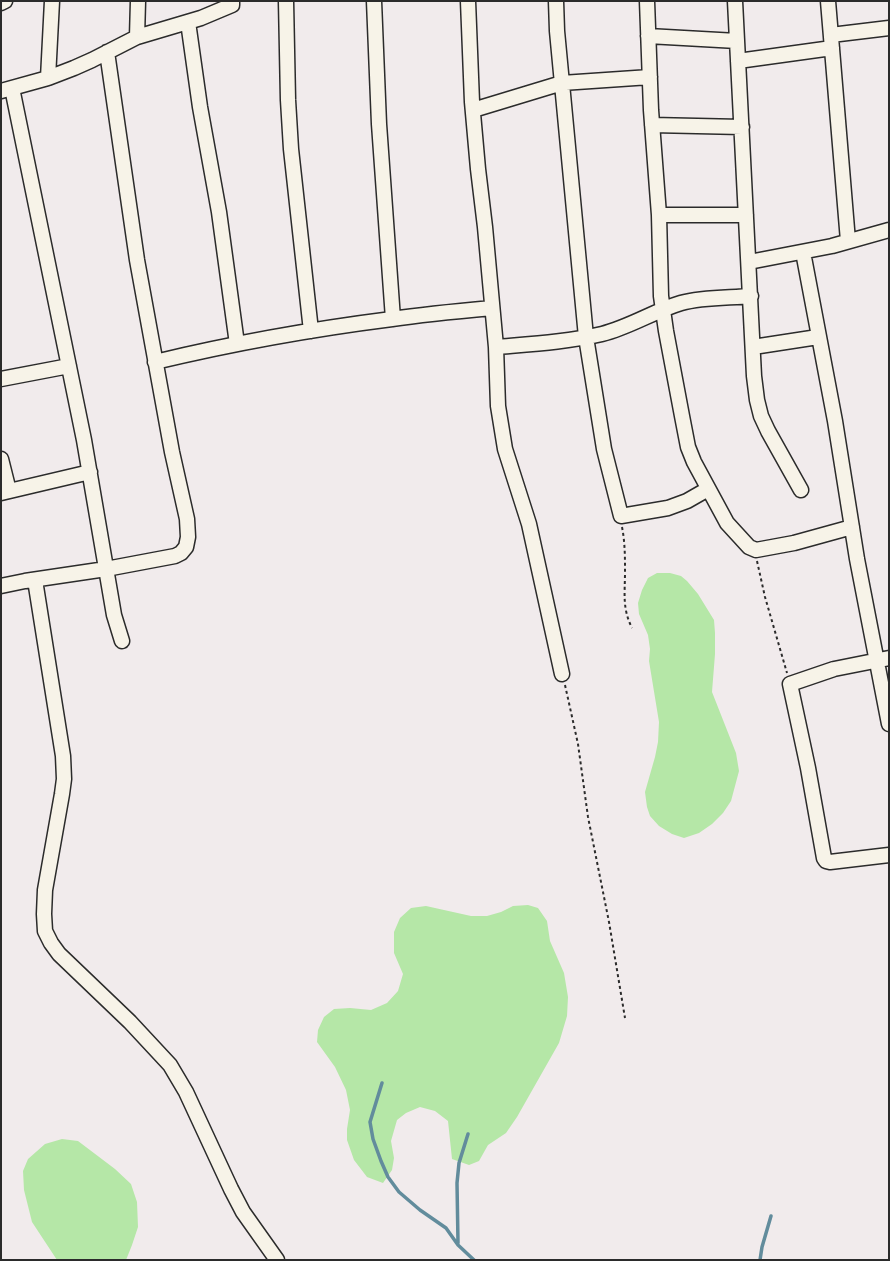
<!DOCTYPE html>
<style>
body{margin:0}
#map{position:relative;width:890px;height:1261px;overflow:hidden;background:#f1ebec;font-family:"Playpen Sans",sans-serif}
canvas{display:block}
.frame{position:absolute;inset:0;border:2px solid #2b2b2b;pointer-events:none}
</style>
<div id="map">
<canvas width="890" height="1261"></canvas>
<div class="frame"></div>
</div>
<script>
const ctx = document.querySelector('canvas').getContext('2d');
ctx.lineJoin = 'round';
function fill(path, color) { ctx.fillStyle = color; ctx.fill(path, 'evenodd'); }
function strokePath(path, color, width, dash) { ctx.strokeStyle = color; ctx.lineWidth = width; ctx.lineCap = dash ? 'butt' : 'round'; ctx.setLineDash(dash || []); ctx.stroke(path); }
const green = new Path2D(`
 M657 573H670L681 576 687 581 698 594 714 620 715 633V654L712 692 736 753 739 771 731 801 723 813 712 824 699 833 684 838 672 834 659 826 650 816 647 807 645 792 655 757 658 742 659 722 649 661 650 649 648 635 639 614 638 603 642 590 648 578Z
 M528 905 538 908 547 921 550 941 564 973 568 997 567 1016 559 1043 517 1117 506 1133 488 1145 479 1161 469 1165 452 1159 448 1121 435 1111 420 1107 406 1113 397 1120 391 1141 394 1158 392 1170 383 1183 367 1177 354 1160 347 1140V1129L350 1110 346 1090 335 1067 317 1042 318 1030 324 1017 334 1009 350 1008 371 1010 387 1003 398 991 403 974 394 953V932L400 918 411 908 426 906 471 916H487L501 912 513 906Z
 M62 1139 78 1141 115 1169 131 1184 137 1202 138 1227 132 1245 126 1260H57L32 1222 24 1190 23 1171 28 1159 45 1144Z`);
const stream = new Path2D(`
 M382 1083 370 1122 373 1139 381 1161 388 1177 399 1192 420 1210 446 1228 458 1245 474 1260
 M458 1243 457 1183 459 1163 468 1134
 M760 1260 762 1247 771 1216`);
const path = new Path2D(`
 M622 527C625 542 625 557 625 572 625 593 622 608 632 628
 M757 561 765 597 787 673
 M565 685 578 744 588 817 609 922 625 1018`);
const minor = new Path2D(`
 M286 1 288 100 291 149 311 331
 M374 1 379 124 393 319
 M468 1 472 102 478 169 485 227 496 347 498 406 505 449 529 524 562 674
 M556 1 557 31 586 337 604 449 621 516 668 508 687 501 708 489
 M647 1 651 110 659 215 661 296 666 331 682 416 688 447 694 462 727 523 749 547 756 550 794 543 852 527
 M735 1 754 376 757 400 761 416 768 431 801 490
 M828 1 848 241
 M1 3 5 1
 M188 22 200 107 219 212 237 344
 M831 35 889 28
 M648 36 737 41
 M137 37 138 1
 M738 61 832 48
 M48 78 52 1
 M12 88 84 440 114 615 122 641
 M1 91 48 78 74 68 92 60 137 37 201 18 232 5V1
 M473 110 562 83 650 77
 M652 125 742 127
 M659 215H746
 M803 252 835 421 857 559 889 724
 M749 262 832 246 889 230
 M496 347C531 344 567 342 602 334 630 327 654 311 681 303 703 297 728 298 751 296
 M753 347 818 337
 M155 362C234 343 313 329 392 319 426 314 459 311 492 308
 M1 379 69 366
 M1 459 9 491
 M1 493 90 472
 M35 580 63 756 64 779 62 794 45 890 44 914 45 931 51 943 59 954 130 1022 170 1065 186 1092 231 1189 243 1212 277 1260
 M1 586 25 581 106 569 175 556 181 553 186 547 188 537 187 519 172 452 137 260 107 52
 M889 658 834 669 790 684 808 768 824 858 826 861 830 862 889 855`);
fill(green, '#b5e7a7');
strokePath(stream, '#628c9c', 3.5);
strokePath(minor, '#2b2b2b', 17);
strokePath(path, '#2b2b2b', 2, [3, 3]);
strokePath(minor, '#f7f3e8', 14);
</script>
